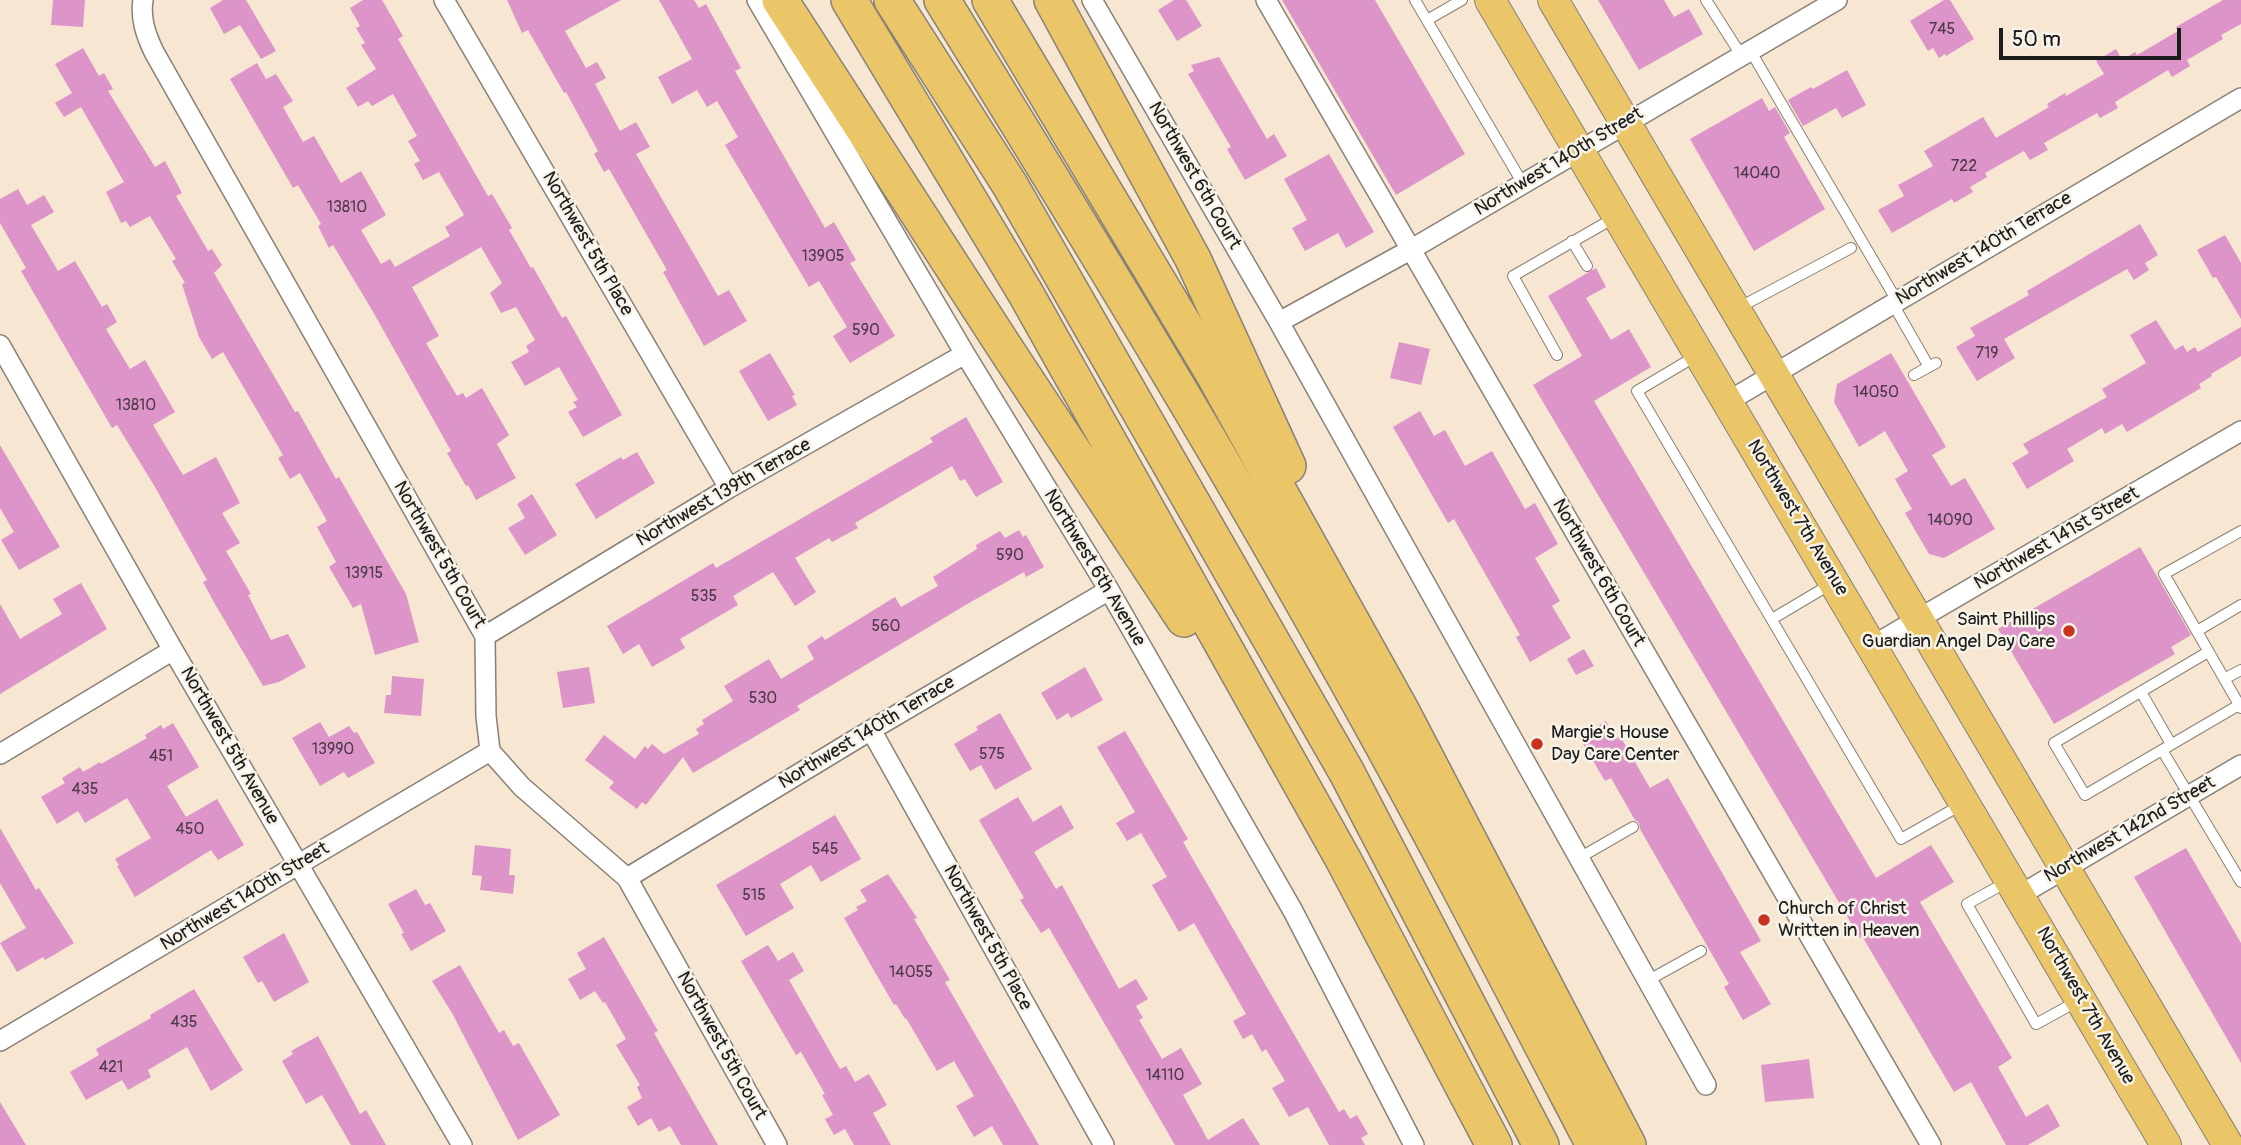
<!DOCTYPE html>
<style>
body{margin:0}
#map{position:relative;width:2241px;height:1145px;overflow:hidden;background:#f6e6d2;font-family:Pangolin,sans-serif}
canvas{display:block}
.scale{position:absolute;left:1999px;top:28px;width:182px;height:32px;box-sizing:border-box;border:4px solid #1c1c1c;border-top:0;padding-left:9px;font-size:21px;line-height:24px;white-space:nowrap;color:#1c1c1c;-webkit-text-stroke:5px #f7f3e8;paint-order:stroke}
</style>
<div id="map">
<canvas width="2241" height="1145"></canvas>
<div class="scale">50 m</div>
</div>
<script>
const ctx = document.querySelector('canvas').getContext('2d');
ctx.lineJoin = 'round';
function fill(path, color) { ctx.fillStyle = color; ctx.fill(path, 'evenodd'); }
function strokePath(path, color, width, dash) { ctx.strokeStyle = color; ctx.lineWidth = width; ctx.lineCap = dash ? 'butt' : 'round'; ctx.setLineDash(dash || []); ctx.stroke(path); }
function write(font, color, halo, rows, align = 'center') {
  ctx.font = font + ' Pangolin,sans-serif'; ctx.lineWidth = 5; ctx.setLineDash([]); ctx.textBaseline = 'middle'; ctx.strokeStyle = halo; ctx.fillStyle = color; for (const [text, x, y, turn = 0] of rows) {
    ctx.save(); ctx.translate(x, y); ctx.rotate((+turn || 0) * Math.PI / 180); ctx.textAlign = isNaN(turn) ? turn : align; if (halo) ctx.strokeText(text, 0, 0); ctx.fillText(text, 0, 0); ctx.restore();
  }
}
const building = new Path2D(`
 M53 0H85L83 27 51 25Z
 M223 0H246L276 51 261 59 240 25 224 34 210 8Z
 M363 0H382L403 36 398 39 488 196 492 194 512 228 509 230 531 268 533 267 562 318 566 316 622 415 583 437 568 412 577 407 573 402 578 400 559 367 525 386 511 362 529 352 526 346 535 340 516 307 501 313 490 293 502 283 481 247 412 287 439 336 426 343 457 396 463 393 466 398 482 388 509 435 497 444 516 478 476 500 468 485 466 486 447 453 451 451 372 310 333 245 329 248 318 226 321 224 298 185 293 188 230 79 257 63 266 79 276 74 293 101 283 107 303 142 314 136 341 183 361 171 386 215 361 230 381 264 390 259 395 267 450 236 445 227 464 215 439 172 423 180 414 164 420 161 408 141 417 136 393 94 372 106 368 101 358 107 346 88 376 69 361 45 365 43 356 28 360 26 350 8Z
 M507 0H621L565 31 586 68 597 62 606 78 595 84 620 131 636 122 650 147 636 154 718 296 729 290 747 321 704 346 663 272 667 270 652 244 609 169 604 172 594 154 598 151 566 92 564 93 528 30 522 33Z
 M659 0H694L699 8 706 4 741 68 735 71 825 228 834 222 856 260 850 263 895 336 850 363 833 336 847 327 819 281 809 287 725 145 738 137 717 101 707 107 697 90 672 104 658 77 692 59Z
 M1174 0H1186L1202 26 1177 41 1158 10Z
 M1282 0H1375L1465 154 1396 195Z
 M1598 0H1664L1674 17 1689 9 1703 34 1639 70Z
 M1944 0H1950L1974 39 1946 56 1945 54 1939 58 1933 48 1928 51 1910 21Z
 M2223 0H2241V24L2221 35 2223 39 2187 60 2190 66 2172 77 2168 70 2115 102 2118 108 2100 118 2097 113 2044 143 2048 150 2030 160 2024 151 1985 173 1987 177 1970 187 1973 192 1954 203 1952 199 1892 233 1878 210 1904 196 1898 185 1933 166 1924 151 1983 117 1996 138 2049 107 2047 104 2065 93 2066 96 2104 74 2096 61 2116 49 2122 60 2135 52 2137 55 2178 31 2176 27Z
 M83 48 99 76 104 73 113 89 108 91 155 167 165 161 182 193 176 196 208 251 212 249 222 265 214 273 295 412 298 411 336 479 339 477 406 594 419 642 375 655 361 604 353 608 329 567 336 562 317 527 327 521 300 473 290 479 278 458 283 455 223 352 212 359 199 337 182 284 185 283 172 261 176 259 150 216 130 227 126 221 121 223 106 192 124 182 81 107 64 117 55 103 72 93 55 64Z
 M1219 57 1267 139 1274 134 1287 156 1245 180 1227 149 1231 147 1188 74 1194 71 1191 65Z
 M1847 70 1866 105 1842 118 1836 108 1803 126 1788 100 1811 87 1813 89Z
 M1762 98 1769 111 1775 107 1790 133 1784 137 1825 209 1754 251 1690 139Z
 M1329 154 1374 232 1346 248 1338 233 1305 251 1292 228 1307 220 1284 179Z
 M18 189 27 205 44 195 54 212 31 225 58 271 75 261 102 307 107 304 117 322 106 329 130 369 145 360 175 412 153 425 183 475 216 457 240 503 222 513 240 543 226 551 251 594 248 595 271 640 288 634 306 667 279 682 263 686 215 604 203 582 207 580 155 487 117 425 112 428 21 271 26 268 0 223V199Z
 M2140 224 2158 255 2145 263 2149 270 2134 280 2127 269 2004 339 2015 358 1977 381 1956 347 1975 336 1970 328 2029 295 2027 291Z
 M2225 235 2241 263V319L2216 277 2213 278 2197 250Z
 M1596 268 1606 287 1586 298 1611 340 1629 329 1651 367 1594 401 1876 878 1931 845 1954 882 1920 902 2012 1058 1998 1067 2026 1117 2048 1104 2060 1126 2028 1145H2006L1971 1082 1954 1092 1862 936 1860 938 1533 385 1582 356 1548 296Z
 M2156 320 2175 350 2183 345 2187 352 2195 347 2198 352 2241 327V356L2211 374 2212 376 2199 384 2201 388 2127 432 2122 424 2105 434 2102 428 2067 449 2074 461 2027 489 2012 463 2029 453 2023 444 2107 397 2102 389 2146 363 2130 335Z
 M1399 342 1430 349 1421 385 1390 378Z
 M770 353 795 395 792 396 797 405 768 421 739 371Z
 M1891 353 1946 447 1932 455 1951 486 1965 478 1995 529 1944 558 1929 554 1905 513 1912 509 1895 479 1908 471 1885 431 1859 447 1834 402 1837 384Z
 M1420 411 1434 436 1445 430 1465 466 1492 451 1525 509 1535 503 1558 544 1535 558 1560 601 1552 606 1571 638 1530 662 1516 637 1520 635 1454 519 1448 523 1393 427Z
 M966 417 1003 482 976 497 965 479 960 481 952 466 855 523 858 528 832 542 829 538 795 558 816 592 795 606 773 572 733 596 738 605 680 639 685 648 652 667 639 644 623 654 607 626 713 563 716 568 933 442 930 438Z
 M0 445 60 547 19 570 1 540 14 532 0 508Z
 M637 452 655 483 596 519 575 484 621 457 623 460Z
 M532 494 557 535 525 555 508 528 525 518 517 504Z
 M1019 530 1023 537 1026 535 1044 567 1026 577 1024 572 969 603 797 706 800 710 693 773 683 757 646 805 642 802 637 809 609 788 614 782 585 760 604 735 635 759 645 746 648 749 652 744 664 754 699 734 696 729 704 724 702 720 733 701 724 686 769 659 781 679 814 659 807 646 822 636 825 640 895 597 901 607 938 586 933 577 977 549 976 545 1000 531 1005 538Z
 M2140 547 2191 635 2171 647 2175 654 2054 724 1998 629Z
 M81 583 107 629 0 694V604L20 639 62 614 53 599Z
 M1584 649 1594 666 1576 675 1567 659Z
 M589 667 595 703 563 708 557 672Z
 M1085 667 1103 700 1071 718 1068 713 1057 720 1041 693Z
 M392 676 424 679 421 716 384 713 386 695H391Z
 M1000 713 1032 769 995 790 981 765 970 771 954 744 978 730 976 727Z
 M1606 721 1616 739 1620 736 1650 788 1668 778 1761 941 1740 952 1771 1004 1743 1020 1724 987 1729 984 1640 829 1639 823 1635 820 1611 778 1605 781 1579 737Z
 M320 722 329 737 349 726 354 733 357 732 375 763 348 778 344 772 320 786 292 738Z
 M173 723 199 767 167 786 186 817 217 799 244 845 218 860 211 850 135 897 117 866 119 865 115 859 151 838 127 798 85 823 78 811 57 824 41 797 65 783 62 778 80 767 83 772 100 762 101 764 147 738 145 735 161 725 163 729Z
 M1125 731 1188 839 1183 842 1339 1112 1344 1109 1350 1119 1357 1115 1368 1134 1361 1138 1365 1145H1329L1308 1107 1289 1117 1272 1088 1285 1081 1266 1049 1262 1052 1252 1034 1243 1039 1233 1021 1246 1014 1194 923 1179 932 1152 885 1167 877 1141 833 1127 841 1116 823 1135 812 1097 747Z
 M1018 797 1033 822 1061 805 1074 828 1034 852 1056 889 1062 885 1119 989 1136 979 1148 999 1136 1006 1143 1018 1139 1020 1162 1059 1181 1048 1202 1084 1183 1095 1208 1140 1243 1118 1260 1145H1175L1049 928 1041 933 1020 900 1024 898 979 820Z
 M835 815 861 859 821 882 811 865 780 884 794 908 746 936 716 885Z
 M0 828 36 890 39 888 74 943 45 960 43 957 17 972 0 943 26 928 0 883Z
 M475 845 511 849 509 875H515L513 894 480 890 482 876 472 875Z
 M2186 848 2241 943V1063L2134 877Z
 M888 874 917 918 914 919 950 980 945 982 1039 1145H1003L992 1126 974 1137 956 1106 974 1096 954 1061 937 1071 906 1018 905 1019 896 1004 894 1005 872 967 844 918 858 910 856 907 867 901 860 890Z
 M416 889 425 905 430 903 446 931 411 951 401 934 404 933 388 904Z
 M284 933 309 982 274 1002 262 981 258 983 243 957Z
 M604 937 658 1031 654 1033 718 1145H681L670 1126 659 1132 651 1118 638 1126 627 1107 642 1098 637 1087 640 1085 616 1045 626 1039 605 1002 603 1003 595 991 580 1000 568 979 586 969 577 953Z
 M768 945 778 961 793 952 804 971 789 980 840 1069 846 1066 855 1082 869 1074 887 1105 873 1113 891 1145H854L845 1129 834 1135 825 1119 833 1115 822 1095 825 1094 801 1052 796 1055 741 961Z
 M460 965 499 1033 504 1030 513 1046 519 1043 560 1115 518 1140 452 1013 432 981Z
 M194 989 243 1070 211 1091 187 1047 148 1070 151 1077 128 1090 122 1080 86 1100 70 1072 99 1055 96 1049 151 1018 150 1015Z
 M318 1036 360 1114 366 1110 386 1145H351L322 1095 306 1104 282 1061 293 1054 291 1051Z
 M1809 1059 1814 1098 1765 1102 1761 1065Z
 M0 1102 26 1145H0Z`);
const lane = new Path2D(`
 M1415 0 1523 184
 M1706 0 1741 55
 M1427 20 1462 0
 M1750 50 1897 301
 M1572 241 1587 266
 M1893 304 1929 367
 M1740 307 1851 248
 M1557 355 1513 276 1614 218
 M1696 356 1637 391 1901 839 1961 805
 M1914 375 1936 363
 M1772 619 1831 584
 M2197 631 2241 605
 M2208 652 2054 743 2085 795 2239 705
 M2224 679 2241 670
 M2141 692 2171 744
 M2241 708 2164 574 2241 531
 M2162 750 2241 882
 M1579 858 1633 827
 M2007 882 1967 904 2036 1024 2076 1002
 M1647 981 1701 951`);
const street = new Path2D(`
 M143 0C140 19 146 35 154 52L485 636 486 716 490 751 522 787 627 878 777 1145
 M444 0 729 488
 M757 0 965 354 1109 590 1293 911 1414 1145
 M1092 0 1279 322 1706 1085
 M1266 0 1931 1145
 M1279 322 1410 250 1837 0
 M0 345 173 650 462 1145
 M1727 402 2241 98
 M485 636 729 488 965 354
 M1872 646 2241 431
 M871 730 1104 1145
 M0 754 173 650
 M627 878 871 730 1109 590
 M2020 895 2241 765
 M0 1041 490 751`);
const primary = new Path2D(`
 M1490 0 2166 1145
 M1553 0 2228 1145`);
const highway = new Path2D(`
 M780 0 1009 354 1184 619
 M849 0 1026 294 1343 859 1494 1145
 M892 0 1010 185 1346 771 1541 1145
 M942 0C1075 216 1208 432 1332 654 1423 815 1508 980 1594 1145
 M990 0 1213 373 1401 710 1628 1145
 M1052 0 1193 259 1288 466`);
const markers = [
 [2069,631,7,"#c8321e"],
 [1537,744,7,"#c8321e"],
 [1764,920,7,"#c8321e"]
];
const numberNames = [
 ["745",1942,30],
 ["722",1964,167],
 ["14040",1757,174],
 ["13810",347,208],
 ["13905",823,257],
 ["590",866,331],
 ["719",1987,354],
 ["14050",1876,393],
 ["13810",136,406],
 ["14090",1950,521],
 ["590",1010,556],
 ["13915",364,574],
 ["535",704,597],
 ["560",886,627],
 ["530",763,699],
 ["13990",333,750],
 ["575",992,755],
 ["451",161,757],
 ["435",85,790],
 ["450",190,830],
 ["545",825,850],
 ["515",754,896],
 ["14055",911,973],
 ["435",184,1023],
 ["421",111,1068],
 ["14110",1165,1076]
];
const streetNames = [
 ["Northwest 140th Street",1559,162,-31],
 ["Northwest 6th Court",1194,176,60],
 ["Northwest 5th Place",587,244,60],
 ["Northwest 140th Terrace",1984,249,-31],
 ["Northwest 139th Terrace",724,493,-30],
 ["Northwest 7th Avenue",1797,518,59],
 ["Northwest 141st Street",2057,539,-30],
 ["Northwest 5th Court",439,555,60],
 ["Northwest 6th Avenue",1094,568,59],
 ["Northwest 6th Court",1598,573,60],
 ["Northwest 140th Terrace",867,733,-31],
 ["Northwest 5th Avenue",229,746,60],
 ["Northwest 142nd Street",2130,830,-30],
 ["Northwest 140th Street",245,897,-31],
 ["Northwest 5th Place",987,938,61],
 ["Northwest 7th Avenue",2085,1006,60],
 ["Northwest 5th Court",721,1046,61]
];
const poiNames = [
 ["Saint Phillips",2055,620,"right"],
 ["Guardian Angel Day Care",2055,642,"right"],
 ["Margie's House",1551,733],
 ["Day Care Center",1551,755],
 ["Church of Christ",1778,909],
 ["Written in Heaven",1778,931]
];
fill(building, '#dc94c9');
strokePath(lane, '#898177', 12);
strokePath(street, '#898177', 22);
strokePath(primary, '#898177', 32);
strokePath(highway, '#898177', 38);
strokePath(lane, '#fff', 10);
strokePath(street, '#fff', 19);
strokePath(primary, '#ebc669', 30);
strokePath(highway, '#ebc669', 35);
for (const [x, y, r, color] of markers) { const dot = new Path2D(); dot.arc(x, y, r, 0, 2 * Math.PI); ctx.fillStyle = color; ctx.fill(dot); strokePath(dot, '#f7f3e8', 2.5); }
write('16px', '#4c3a47', null, numberNames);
write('19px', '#1c1c1c', '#f7f3e8', streetNames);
write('19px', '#1c1c1c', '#f7f3e8', poiNames, 'left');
</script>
